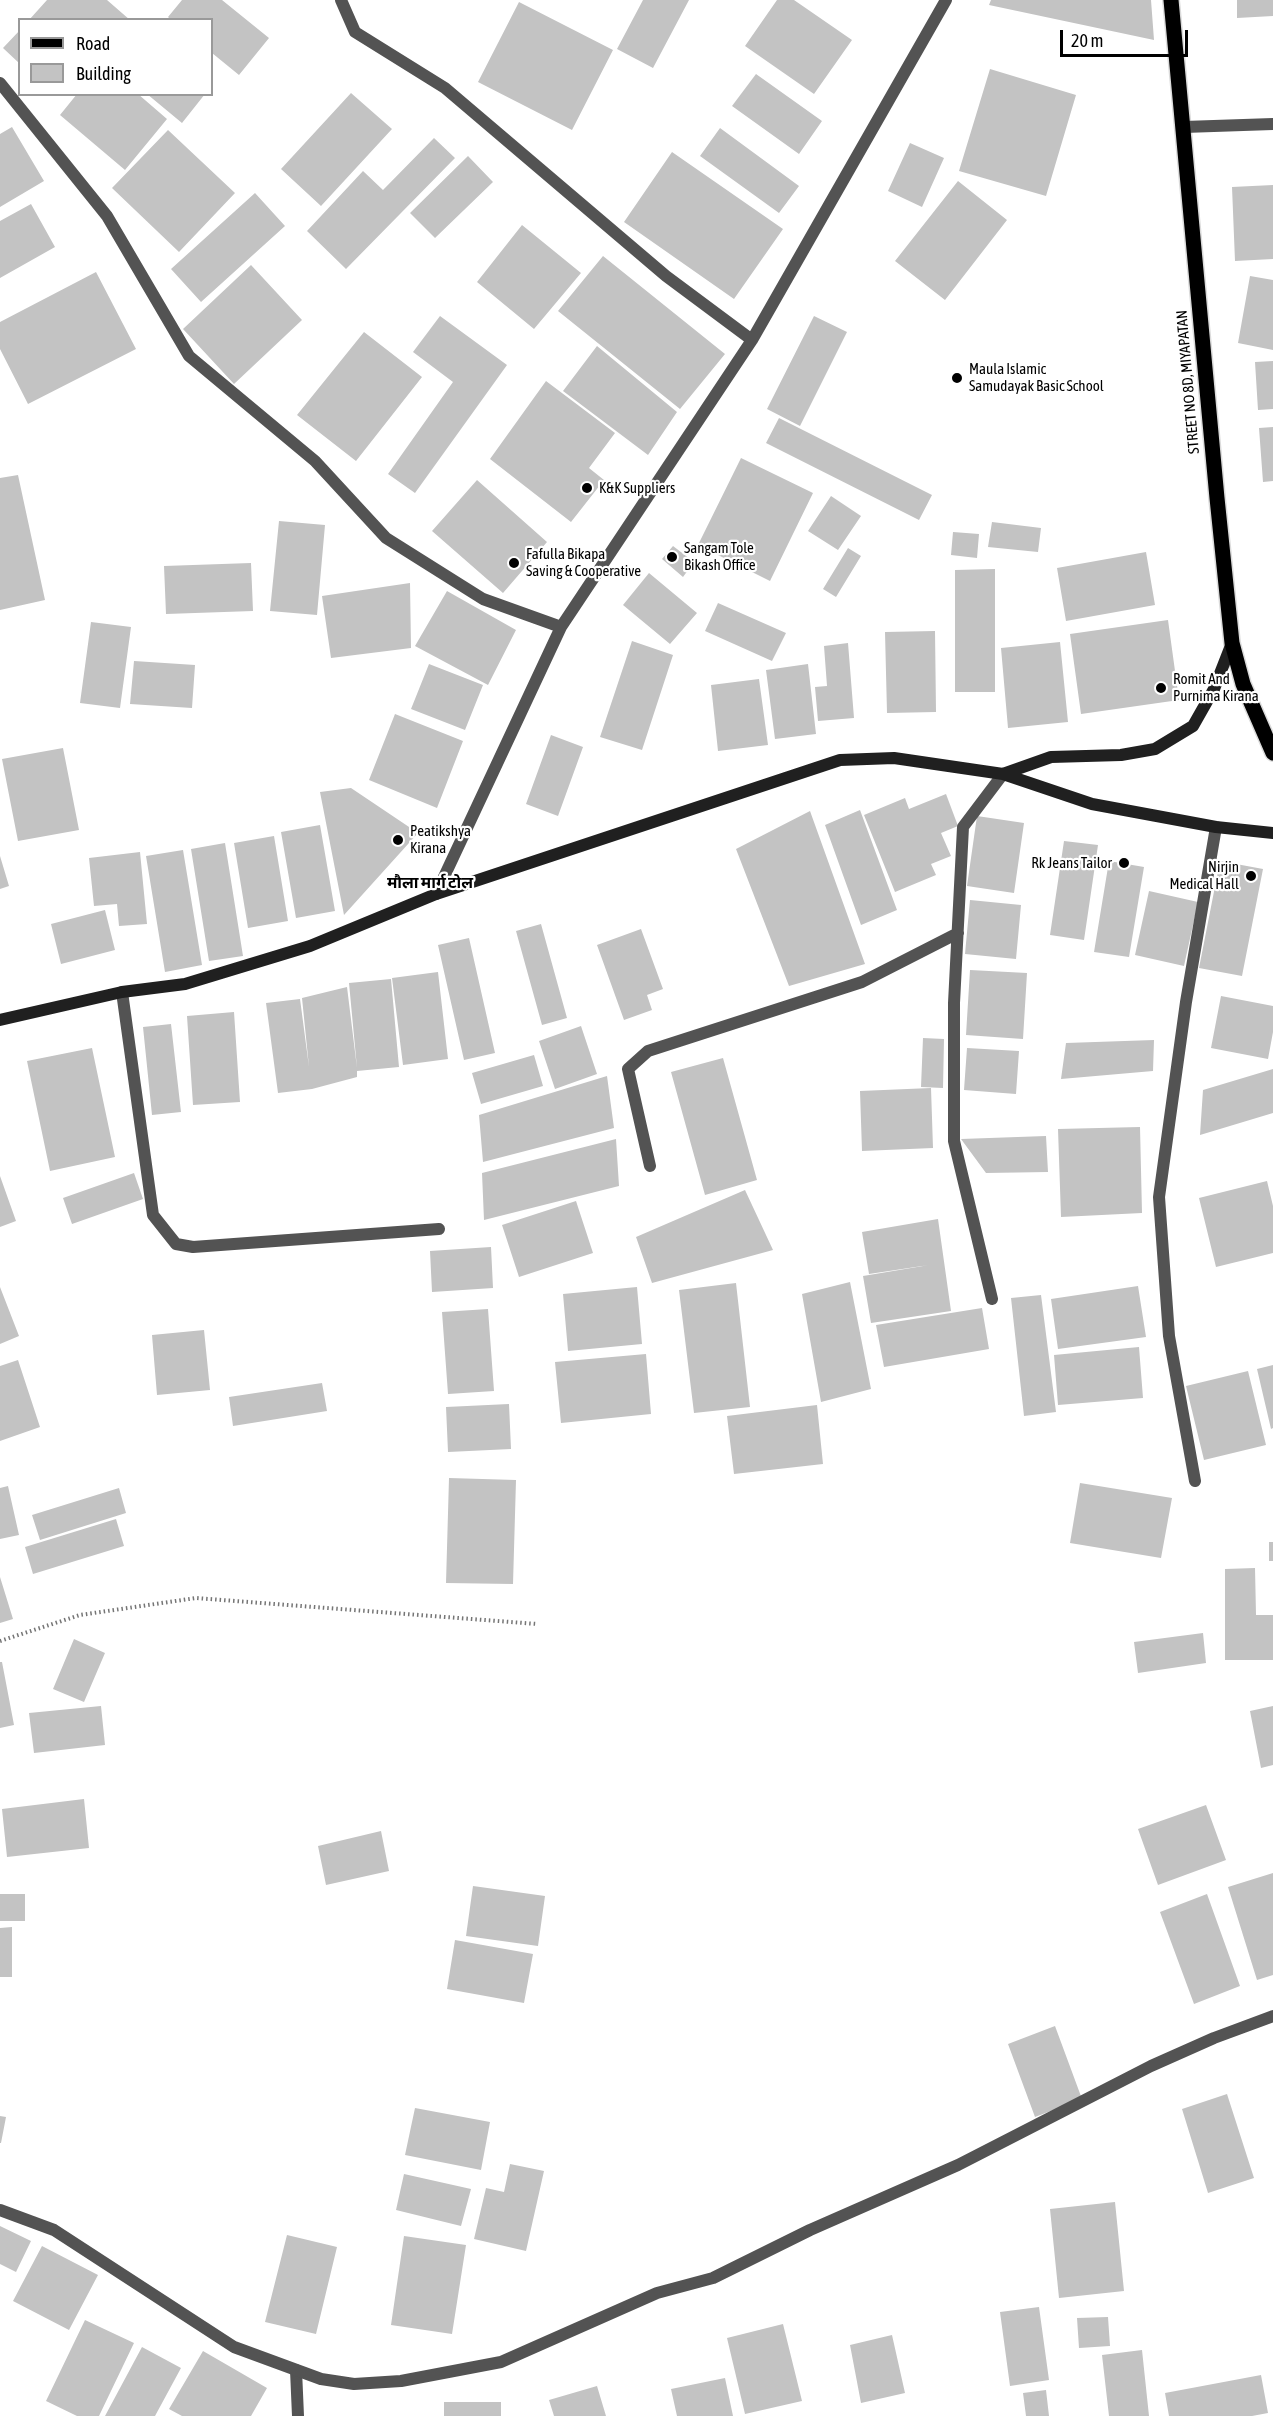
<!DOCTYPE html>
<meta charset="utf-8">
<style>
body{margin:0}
#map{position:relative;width:1273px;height:2416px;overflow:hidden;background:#fff;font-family:"Asap Condensed",sans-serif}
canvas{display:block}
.legend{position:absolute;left:18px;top:18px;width:195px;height:78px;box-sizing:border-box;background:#fff;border:2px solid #999;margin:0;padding:8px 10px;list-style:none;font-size:18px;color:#000}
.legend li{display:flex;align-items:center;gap:12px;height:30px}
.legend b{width:30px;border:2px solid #999}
.scale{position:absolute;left:1060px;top:30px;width:128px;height:27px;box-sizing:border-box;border:3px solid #000;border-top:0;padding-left:8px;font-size:18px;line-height:21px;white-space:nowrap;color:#000;-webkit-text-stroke:4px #fff;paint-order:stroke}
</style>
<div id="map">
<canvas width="1273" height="2416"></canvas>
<ul class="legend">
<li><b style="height:8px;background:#000"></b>Road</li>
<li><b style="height:16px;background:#c3c3c3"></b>Building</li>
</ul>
<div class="scale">20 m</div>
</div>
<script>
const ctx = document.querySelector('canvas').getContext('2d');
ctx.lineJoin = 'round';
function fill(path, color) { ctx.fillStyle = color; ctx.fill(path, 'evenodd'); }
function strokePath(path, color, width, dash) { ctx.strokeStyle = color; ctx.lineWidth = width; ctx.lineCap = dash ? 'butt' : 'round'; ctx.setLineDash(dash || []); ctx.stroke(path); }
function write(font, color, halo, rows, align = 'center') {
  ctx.font = font + ' "Asap Condensed","Noto Sans Devanagari",sans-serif'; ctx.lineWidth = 4.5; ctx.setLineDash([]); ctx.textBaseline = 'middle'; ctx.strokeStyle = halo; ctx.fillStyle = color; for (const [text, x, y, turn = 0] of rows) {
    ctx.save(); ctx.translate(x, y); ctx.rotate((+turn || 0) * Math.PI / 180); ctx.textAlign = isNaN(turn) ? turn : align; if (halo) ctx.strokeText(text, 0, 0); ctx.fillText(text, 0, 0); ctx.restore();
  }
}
const building = new Path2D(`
 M47 0H107L130 20H29Z
 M182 0H222L269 38 239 75 212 53V20H171L168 17Z
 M643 0H689L653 68 617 49Z
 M777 0H794L852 40 814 94 745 46Z
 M991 0H1151L1154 40 989 5Z
 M1237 0H1273V16L1237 18Z
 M519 2 613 50 572 130 478 82Z
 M20 30V64L3 48Z
 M990 69 1076 95 1046 196 959 171Z
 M756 74 822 121 799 154 732 106Z
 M351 93 392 129 321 206 281 169Z
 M77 94H138L167 119 125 170 60 115Z
 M147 94H205L182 123Z
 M12 127 44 181 0 207V134Z
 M720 128 799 186 779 213 700 156Z
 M168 130 235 193 179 252 112 188Z
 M434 138 455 158 346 269 307 231 363 171 383 190Z
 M910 143 944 158 922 207 888 191Z
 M672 152 783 229 734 299 624 222Z
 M468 156 493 182 435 238 410 213Z
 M958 181 1007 220 945 300 895 261Z
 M1273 185V259L1235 261 1232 187Z
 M255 193 285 226 201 302 171 269Z
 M31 204 55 247 0 278V221Z
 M522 225 581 273 534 329 477 282Z
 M603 256 725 354 680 409 558 311Z
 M251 265 302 320 234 384 183 329Z
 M96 272 136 349 28 404 0 349V322Z
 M1250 276 1273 280V350L1238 343Z
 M440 316 507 365 415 493 388 474 453 382 413 352Z
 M814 316 847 332 800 426 767 409Z
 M364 332 422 377 356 461 297 415Z
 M597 346 677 412 648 455 563 391Z
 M1273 361V409L1258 410 1255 362Z
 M546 381 615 433 589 468 604 480 571 522 490 459Z
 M779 418 932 495 919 520 766 443Z
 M1273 427V481L1263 482 1259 428Z
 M741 458 813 493 770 581 698 545Z
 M18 475 45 600 0 610V478Z
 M477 480 547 542 503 593 432 531Z
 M831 496 861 516 838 550 808 531Z
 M279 521 325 525 317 615 270 611Z
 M992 522 1041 528 1038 552 988 547Z
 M953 532 979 534 977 558 951 555Z
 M673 546 694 562 683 577 662 559Z
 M848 548 861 556 836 597 823 589Z
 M1146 552 1155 605 1066 621 1057 568Z
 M251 563 253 611 166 614 164 566Z
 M995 569V692H955V570Z
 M649 573 697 613 670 644 623 605Z
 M410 583 411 648 331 658 322 596Z
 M447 591 516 630 488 685 415 646Z
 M718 603 786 633 772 661 705 631Z
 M1168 620 1179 700 1081 714 1070 634Z
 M91 622 131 627 120 708 80 703Z
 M935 631 936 712 887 713 885 632Z
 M632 641 673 655 642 750 600 737Z
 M1060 642 1068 722 1008 728 1001 648Z
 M848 643 854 718 818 721 815 687 827 686 824 646Z
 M134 661 195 665 192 708 130 704Z
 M429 664 483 685 465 730 411 709Z
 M808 664 816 734 775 739 766 670Z
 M759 679 768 745 718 751 711 685Z
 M395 714 463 741 437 808 369 780Z
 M551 735 583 747 558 816 526 804Z
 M63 748 79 830 18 841 2 759Z
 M351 788 418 833 344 915 320 792Z
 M946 794 958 826 941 833 951 856 931 864 936 875 895 892 864 815 905 798 909 809Z
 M860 810 897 910 861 925 825 825Z
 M810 811 865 964 789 986 736 849Z
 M977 816 1024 823 1014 893 967 886Z
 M320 825 335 911 296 918 281 832Z
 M274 836 288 921 248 928 234 843Z
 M1064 841 1098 845 1084 940 1050 935Z
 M225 843 243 956 209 961 191 849Z
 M183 850 202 965 165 972 146 856Z
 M140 852 147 924 119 926 117 904 94 906 89 858Z
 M0 856 9 886 0 889Z
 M1109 861 1144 867 1129 957 1094 952Z
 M1220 861 1263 869 1242 976 1199 968Z
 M1149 891 1198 902 1184 966 1135 955Z
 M970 900 1021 905 1016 959 965 954Z
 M105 910 115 950 61 964 51 924Z
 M541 924 567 1018 542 1025 516 931Z
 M641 929 663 989 647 995 652 1010 624 1020 597 945Z
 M469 938 495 1053 464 1060 438 945Z
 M970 970 1027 973 1023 1039 966 1035Z
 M438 972 448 1059 403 1065 392 978Z
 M391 979 399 1067 357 1071V1077L312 1089 278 1093 266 1003 300 999 309 1067 302 998 347 987 357 1068 349 983Z
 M1221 996 1273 1006V1032L1268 1059 1211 1048Z
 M234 1012 240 1102 193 1105 187 1016Z
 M171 1024 181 1112 152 1115 143 1027Z
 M581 1026 597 1074 555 1089 539 1041Z
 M923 1038 944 1039 943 1088 921 1087Z
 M1154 1040 1153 1071 1061 1079 1066 1043Z
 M92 1048 115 1157 50 1171 27 1061Z
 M967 1048 1019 1051 1016 1094 964 1090Z
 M534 1055 543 1086 481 1104 472 1073Z
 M723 1058 757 1180 705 1195 671 1072Z
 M1273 1069V1113L1200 1135 1203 1090Z
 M607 1076 614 1128 483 1162 479 1115Z
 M931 1088 933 1148 862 1151 860 1091Z
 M1140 1127 1142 1213 1061 1217 1058 1129Z
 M1046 1136 1048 1172 986 1173 961 1139Z
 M616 1139 619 1186 484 1220 482 1173Z
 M134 1173 143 1199 72 1224 63 1198Z
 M0 1176 16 1221 0 1227Z
 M1267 1181 1273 1206V1253L1216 1267 1199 1198Z
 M745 1190 773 1250 652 1283 636 1237Z
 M576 1201 593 1253 519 1277 502 1225Z
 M938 1219 951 1311 871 1323 863 1276 929 1265 869 1274 862 1232Z
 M491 1247 493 1288 432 1292 430 1251Z
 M850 1282 871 1389 821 1402 802 1294Z
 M736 1283 750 1407 694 1413 679 1290Z
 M1138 1286 1146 1337 1058 1349 1051 1299Z
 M0 1287 19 1336 0 1344Z
 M637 1287 642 1344 568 1351 563 1294Z
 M1041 1295 1056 1412 1024 1416 1011 1298Z
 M982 1308 989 1349 884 1367 876 1325Z
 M488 1309 494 1391 448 1394 442 1312Z
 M204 1330 210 1390 157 1395 152 1335Z
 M1139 1347 1143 1398 1058 1405 1054 1355Z
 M646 1354 651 1414 561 1423 555 1362Z
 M18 1360 40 1427 0 1441V1366Z
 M1273 1365V1428L1271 1429 1257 1369Z
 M1248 1371 1266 1445 1204 1460 1186 1386Z
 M322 1383 327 1411 233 1426 229 1397Z
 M509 1404 511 1449 448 1452 446 1407Z
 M817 1405 823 1464 734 1474 727 1416Z
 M449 1478 516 1480 513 1584 446 1583Z
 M1080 1483 1172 1498 1161 1558 1070 1543Z
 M8 1486 19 1535 0 1539V1488Z
 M119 1488 126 1513 40 1540 32 1515Z
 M116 1519 124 1546 33 1574 25 1547Z
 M1269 1542H1273V1561H1269Z
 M1255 1568 1256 1615H1273V1660H1225V1569Z
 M0 1577 13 1619 0 1623Z
 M1203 1633 1206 1663 1138 1673 1134 1642Z
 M74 1639 105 1653 84 1702 53 1689Z
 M0 1662H2L14 1725 0 1728Z
 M101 1706 105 1745 34 1753 29 1713Z
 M1273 1706V1765L1261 1768 1250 1711Z
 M84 1799 89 1848 7 1857 2 1809Z
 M1206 1805 1226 1860 1158 1885 1138 1829Z
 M381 1831 389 1871 326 1885 318 1846Z
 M1273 1873V1975L1257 1980 1228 1887Z
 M473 1886 545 1896 538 1946 466 1936Z
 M0 1894H25V1921H0Z
 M1207 1894 1240 1986 1194 2004 1160 1912Z
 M12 1927V1977H0V1928Z
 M455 1940 533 1954 524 2003 447 1989Z
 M1055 2026 1082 2099 1035 2117 1008 2044Z
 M1227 2094 1254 2178 1208 2193 1182 2109Z
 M415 2108 490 2122 481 2170 405 2155Z
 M0 2116 6 2117 1 2143H0Z
 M510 2164 544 2171 526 2251 474 2239 486 2188 504 2192Z
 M404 2174 471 2189 461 2226 396 2210Z
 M1115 2202 1124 2291 1059 2298 1050 2209Z
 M0 2226 31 2241 16 2272 0 2264Z
 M287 2235 337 2247 316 2334 265 2322Z
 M404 2236 466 2245 452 2334 391 2325Z
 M42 2246 98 2275 69 2330 13 2301Z
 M1039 2307 1049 2380 1010 2386 1000 2312Z
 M1108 2317 1110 2346 1079 2348 1077 2318Z
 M85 2320 134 2343 99 2416H77L46 2401Z
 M783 2324 802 2401 745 2414 727 2338Z
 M892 2335 905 2393 861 2403 850 2345Z
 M142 2347 181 2368 155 2416H105Z
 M1142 2350 1149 2416H1109L1102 2355Z
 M203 2351 267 2388 251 2416H182L169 2409Z
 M1261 2375 1268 2413 1252 2416H1169L1165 2393Z
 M725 2378 733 2416H677L671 2389Z
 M597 2386 606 2416H554L549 2400Z
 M1046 2390 1049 2416H1026L1023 2393Z
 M444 2402H501V2416H444Z`);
const path = new Path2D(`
 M0 1641 80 1615 196 1598 537 1624`);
const service = new Path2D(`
 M296 2370 298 2416`);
const minor = new Path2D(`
 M341 0 355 32 445 88 666 276 752 340
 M0 83 107 216 189 356 315 461 386 538 483 599 561 627
 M1184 127 1273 124
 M436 894 561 627 752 340 946 0
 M122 992 153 1215 176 1244 193 1247 439 1229
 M650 1166 628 1069 648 1051 862 982 958 933
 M992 1299 954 1141V1003L963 827 1003 774
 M1195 1481 1169 1336 1159 1197 1186 1002 1216 827
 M0 2210 54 2230 234 2347 321 2379 354 2384 401 2381 501 2362 657 2293 713 2278 810 2230 958 2165 1151 2066 1214 2038 1273 2016`);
const secondary = new Path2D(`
 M1003 774 1051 757 1121 755 1155 749 1193 726 1214 689 1232 643
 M0 1020 122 992 185 984 310 946 436 894 840 760 894 758 1003 774 1092 804 1216 827 1273 833`);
const primary = new Path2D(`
 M1171 0 1217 498 1232 643 1243 684 1273 753`);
const markers = [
 [957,378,6,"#000"],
 [587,488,6,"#000"],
 [672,557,6,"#000"],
 [514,563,6,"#000"],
 [1161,688,6,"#000"],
 [398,840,6,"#000"],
 [1124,863,6,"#000"],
 [1251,876,6,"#000"]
];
const poiNames = [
 ["Maula Islamic",969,369],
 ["Samudayak Basic School",969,386],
 ["K&K Suppliers",599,488],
 ["Sangam Tole",684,548],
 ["Bikash Office",684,565],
 ["Fafulla Bikapa",526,554],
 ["Saving & Cooperative",526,571],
 ["Romit And",1173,679],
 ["Purnima Kirana",1173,696],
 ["Peatikshya",410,831],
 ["Kirana",410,848],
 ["Rk Jeans Tailor",1112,863,"right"],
 ["Nirjin",1239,867,"right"],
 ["Medical Hall",1239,884,"right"]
];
const streetNames = [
 ["STREET NO 8D, MIYAPATAN",1188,382,-95]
];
const neighbourhoodNames = [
 ["मौला मार्ग टोल",430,883]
];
fill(building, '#c3c3c3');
strokePath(primary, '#dbdbdb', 18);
strokePath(path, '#757575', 4, [1.5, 3]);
strokePath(service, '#535353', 12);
strokePath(minor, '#535353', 12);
strokePath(secondary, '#202020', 12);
strokePath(primary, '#000', 15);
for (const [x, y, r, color] of markers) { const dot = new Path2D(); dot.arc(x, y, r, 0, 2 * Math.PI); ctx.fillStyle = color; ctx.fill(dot); strokePath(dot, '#fff', 2); }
write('15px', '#000', '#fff', poiNames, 'left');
write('15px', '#000', '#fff', streetNames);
write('bold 16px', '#000', '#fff', neighbourhoodNames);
</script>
